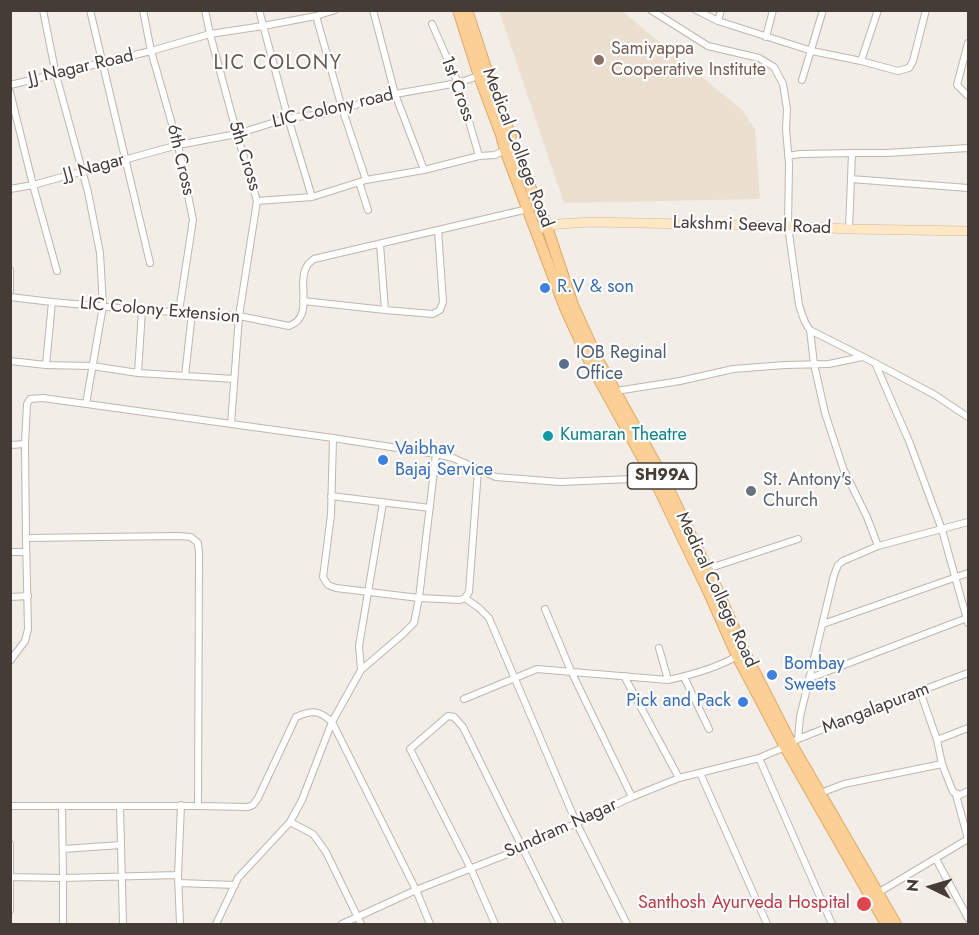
<!DOCTYPE html>
<style>
body{margin:0}
#map{position:relative;width:979px;height:935px;overflow:hidden;background:#f2ede6;font-family:Jost,sans-serif}
canvas{display:block}
.frame{position:absolute;inset:0;border:12px solid #453c35;pointer-events:none}
.north{position:absolute;left:901px;top:857px;width:60px;height:60px;-webkit-text-stroke:4px #fff;paint-order:stroke;rotate:275deg;font-size:16px;font-weight:700;line-height:24px;text-align:center;color:#453c35}
.north::after{content:'';display:block;margin:auto;width:21px;height:27px;background:#453c35;clip-path:polygon(50% 0,100% 100%,50% 72%,0 100%)}
</style>
<div id="map">
<canvas width="979" height="935"></canvas>
<div class="frame"></div>
<div class="north">N</div>
</div>
<script>
const ctx = document.querySelector('canvas').getContext('2d');
ctx.lineJoin = 'round';
function fill(path, color) { ctx.fillStyle = color; ctx.fill(path, 'evenodd'); }
function strokePath(path, color, width, dash) { ctx.strokeStyle = color; ctx.lineWidth = width; ctx.lineCap = dash ? 'butt' : 'round'; ctx.setLineDash(dash || []); ctx.stroke(path); }
function write(font, color, halo, rows, align = 'center') {
  ctx.font = font + ' Jost,sans-serif'; ctx.lineWidth = 4.5; ctx.setLineDash([]); ctx.textBaseline = 'middle'; ctx.strokeStyle = halo; ctx.fillStyle = color; for (const [text, x, y, turn = 0] of rows) {
    ctx.save(); ctx.translate(x, y); ctx.rotate((+turn || 0) * Math.PI / 180); ctx.textAlign = isNaN(turn) ? turn : align; if (halo) ctx.strokeText(text, 0, 0); ctx.fillText(text, 0, 0); ctx.restore();
  }
}
const education = new Path2D(`
 M499 11H622L742 110 755 129 760 199 564 203Z`);
const street = new Path2D(`
 M43 10 56 75 88 192 100 253 103 306 86 404
 M90 10 150 263
 M143 10 151 51 178 145 193 220 179 311
 M205 10 210 34 237 134 257 201 239 316 231 424
 M259 10 288 118 312 197
 M373 10 395 94 424 170
 M651 10 708 46 759 58 774 67 783 84 787 109 786 129 789 164 788 226 799 305C802 314 804 323 810 330L875 363
 M696 10 718 21 812 51 861 61 898 71 909 68 913 61 926 10
 M316 16 342 108 366 180
 M718 21 721 10
 M432 24 458 83 479 156
 M766 37 773 10
 M968 43 957 85 968 96
 M861 61 878 10
 M802 80 823 10
 M10 85 151 51 210 34 263 26 316 16 335 10
 M10 92 33 185 57 271
 M788 156 800 154 852 153
 M851 179 968 188
 M359 182 368 210
 M10 189 33 185 178 145 237 134 288 118 323 114 395 94 458 83 481 75
 M257 201 312 197 366 180 424 170 479 156 495 155 505 150
 M849 229 852 153H887L968 148
 M380 244 385 310
 M10 270V291
 M10 297 52 302 142 310 239 316 289 326C315 317 296 284 307 266 308 263 311 262 314 259L528 209
 M303 301 385 310 433 314 440 310 443 302 438 230
 M52 302 46 365 92 366 138 373 234 379
 M810 330 814 364 825 413 843 468 867 517 878 546
 M10 361 46 365
 M138 373 142 310
 M185 376 192 313
 M616 391 680 381 733 369 785 365 829 364 862 357
 M968 417 935 395 875 363 909 441 942 530 968 623
 M333 438 331 515 323 577 328 585 336 588 419 598 460 600 465 598 469 592 478 470
 M10 445 25 444 27 404 30 399 43 398 333 438 436 454 453 458 496 477 560 482 656 478
 M331 496 430 508
 M10 552H26
 M707 569 798 539
 M10 597 28 596
 M465 598 479 608 489 618 576 822 627 924
 M545 609 571 671 632 797
 M823 624 968 573
 M659 648 668 680
 M10 661 25 641 28 629 26 538 25 444
 M361 670 359 646 383 503
 M624 676 679 778
 M684 677 709 729
 M810 678 967 618
 M920 691 937 740
 M464 699 537 669 668 680C691 675 717 668 737 656
 M798 739 800 717 834 575 838 565 843 561 878 546 968 522
 M759 758 832 924
 M942 764 953 792 960 795 968 791
 M700 773 767 924
 M818 794 844 784 942 764 937 740 968 728
 M956 795 968 839
 M10 806H198L199 553 198 543 191 537 179 536 26 538
 M62 806 63 878V924
 M120 806 123 924
 M198 806 248 807 253 805 258 798 296 717C312 710 319 710 332 722L416 890 430 924
 M290 822 313 834 326 852 361 924
 M10 844V910
 M63 849 121 845
 M936 859 968 918
 M11 877 63 878 178 875
 M178 883 235 885
 M876 894 968 839
 M180 924 178 875 181 805
 M216 924 238 878 290 822 302 800 332 722 361 670 403 634 414 623 419 598 436 454
 M342 924 416 890 523 848 632 797 679 778 759 758 785 747 798 739 920 691 968 673
 M495 924 471 869 410 749 448 716 454 717 463 727 560 924`);
const secondary = new Path2D(`
 M543 228 558 224 591 222 788 226 849 229 968 231`);
const primary = new Path2D(`
 M458 10 479 76 501 135 505 150 565 308 591 365 654 479 708 591 737 656 785 747 886 924
 M467 10 488 74 518 157 547 227 573 305 599 362 663 477 716 587 745 653 791 743 896 924`);
const markers = [
 [599,60,6,"#8d6e63"],
 [545,288,6,"#3f7fe0"],
 [564,364,6,"#5c6f8a"],
 [548,436,6,"#0f9aa8"],
 [383,460,6,"#3f7fe0"],
 [751,491,6,"#6b7280"],
 [772,675,6,"#3f7fe0"],
 [743,702,6,"#3f7fe0"],
 [864,904,8,"#e0444e"]
];
const shields = [
 [662,476,69]
];
const shieldNames = [
 ["SH99A",662,476]
];
const educationNames = [
 ["Samiyappa",611,50],
 ["Cooperative Institute",611,71]
];
const streetNames = [
 ["JJ Nagar Road",81,68,-13],
 ["1st Cross",457,89,70],
 ["LIC Colony road",333,109,-13],
 ["Medical College Road",517,148,69],
 ["5th Cross",244,156,73],
 ["6th Cross",180,160,77],
 ["JJ Nagar",94,168,-15],
 ["Lakshmi Seeval Road",752,226,2],
 ["LIC Colony Extension",160,311,5],
 ["Medical College Road",716,590,65],
 ["Mangalapuram",876,709,-21],
 ["Sundram Nagar",561,829,-24]
];
const shopNames = [
 ["R.V & son",557,288],
 ["Vaibhav",395,450],
 ["Bajaj Service",395,471],
 ["Bombay",784,665],
 ["Sweets",784,686],
 ["Pick and Pack",731,702,"right"]
];
const serviceNames = [
 ["IOB Reginal",576,354],
 ["Office",576,375]
];
const cultureNames = [
 ["Kumaran Theatre",560,436]
];
const worshipNames = [
 ["St. Antony's",763,481],
 ["Church",763,502]
];
const healthNames = [
 ["Santhosh Ayurveda Hospital",850,904]
];
const neighbourhoodNames = [
 ["LIC COLONY",278,64]
];
fill(education, '#ebdfd0');
strokePath(street, '#c0b6ac', 8);
strokePath(secondary, '#d1b997', 10);
strokePath(primary, '#e0a966', 12);
strokePath(street, '#fff', 6);
strokePath(secondary, '#fde7c5', 9);
strokePath(primary, '#fbcf96', 10);
for (const [x, y, r, color] of markers) { const dot = new Path2D(); dot.arc(x, y, r, 0, 2 * Math.PI); ctx.fillStyle = color; ctx.fill(dot); strokePath(dot, '#fff', 2); }
for (const [x, y, w] of shields) { const box = new Path2D(); box.roundRect(x - w / 2, y - 13, w, 26, 4.5); ctx.fillStyle = '#fff'; ctx.fill(box); strokePath(box, '#453c35', 1.5); }
write('bold 16px', '#453c35', null, shieldNames);
write('18px', '#785e54', '#fff', educationNames, 'left');
write('18px', '#453c35', '#fff', streetNames);
write('18px', '#366cbe', '#fff', shopNames, 'left');
write('18px', '#4e5e75', '#fff', serviceNames, 'left');
write('18px', '#0d838f', '#fff', cultureNames, 'left');
write('18px', '#5b616d', '#fff', worshipNames, 'left');
write('18px', '#be3a42', '#fff', healthNames, 'right');
ctx.letterSpacing = '1.5px';
write('20px', '#67594d', '#fff', neighbourhoodNames);
ctx.letterSpacing = '0px';
</script>
